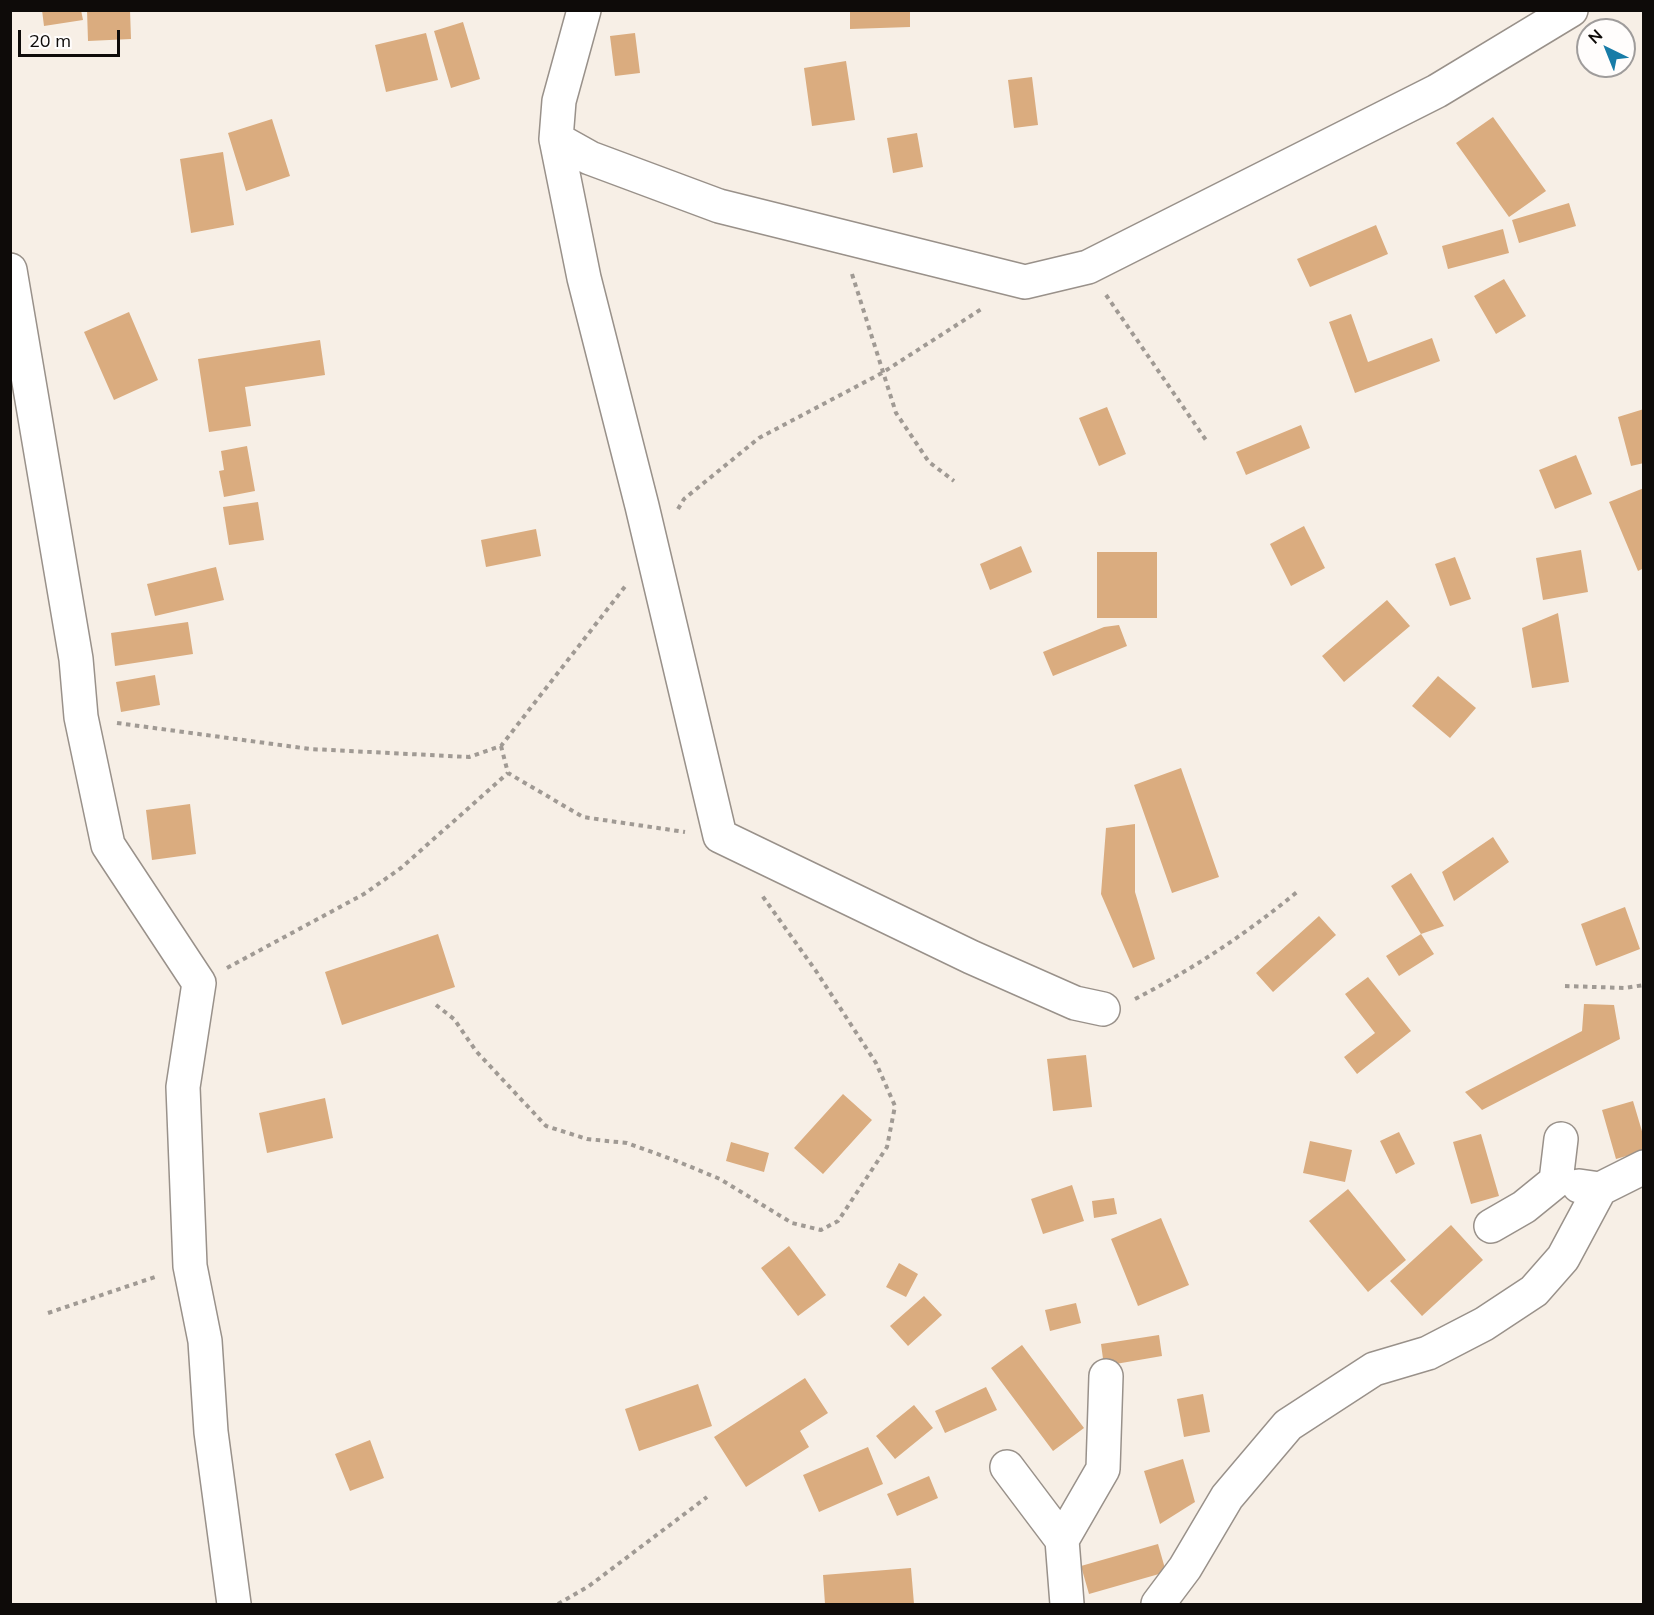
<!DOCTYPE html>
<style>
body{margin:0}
#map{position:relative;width:1654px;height:1615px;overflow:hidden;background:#f7efe6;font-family:Mulish,sans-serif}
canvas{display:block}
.frame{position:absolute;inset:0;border:12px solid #0e0b09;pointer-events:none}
.north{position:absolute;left:1576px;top:18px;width:60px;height:60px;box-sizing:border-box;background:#fffdfc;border:2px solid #9f9c9b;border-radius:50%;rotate:317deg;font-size:16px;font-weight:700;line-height:24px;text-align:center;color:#0e0b09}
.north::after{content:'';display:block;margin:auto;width:21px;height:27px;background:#187ca7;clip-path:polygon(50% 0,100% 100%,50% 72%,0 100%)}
.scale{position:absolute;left:18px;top:30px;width:102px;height:27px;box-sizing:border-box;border:3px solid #0e0b09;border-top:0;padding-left:8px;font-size:18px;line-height:21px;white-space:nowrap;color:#0e0b09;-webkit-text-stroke:4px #fffdfc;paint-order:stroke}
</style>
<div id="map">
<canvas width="1654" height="1615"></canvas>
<div class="frame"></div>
<div class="north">N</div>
<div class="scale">20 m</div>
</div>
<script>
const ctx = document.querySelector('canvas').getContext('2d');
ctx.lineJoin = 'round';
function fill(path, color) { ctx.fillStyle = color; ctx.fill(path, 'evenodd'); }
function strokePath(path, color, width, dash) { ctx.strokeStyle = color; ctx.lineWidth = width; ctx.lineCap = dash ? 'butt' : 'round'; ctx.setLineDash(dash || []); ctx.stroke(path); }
const building = new Path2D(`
 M42 10H81L83 20 44 26Z
 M87 10H130L131 39 88 41Z
 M850 10H910V27L850 29Z
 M463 22 480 79 451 88 434 31Z
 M426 33 438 80 386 92 375 45Z
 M635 33 640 73 615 76 610 36Z
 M846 61 855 120 812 126 804 68Z
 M1032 77 1038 125 1014 128 1008 80Z
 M1493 117 1546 191 1509 217 1456 143Z
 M272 119 290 176 246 191 228 133Z
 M917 133 923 167 893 173 887 138Z
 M223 152 234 225 191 233 180 159Z
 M1569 203 1576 226 1519 243 1512 220Z
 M1376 225 1388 254 1310 287 1297 259Z
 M1503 229 1509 253 1448 269 1442 246Z
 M1504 279 1526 316 1496 334 1474 296Z
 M129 312 158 380 114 400 84 332Z
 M1351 314 1368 362 1432 338 1440 361 1355 393 1329 322Z
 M320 340 325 375 245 387 251 426 209 432 198 359Z
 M1107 407 1126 454 1099 466 1079 418Z
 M1644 409V463L1631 466 1618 417Z
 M1301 425 1310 448 1246 475 1236 452Z
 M247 446 255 491 224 497 219 471 224 470 221 451Z
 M1576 455 1592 494 1555 509 1539 470Z
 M1644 488V568L1638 571 1609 502Z
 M258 502 264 540 229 545 223 507Z
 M1304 526 1325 568 1291 586 1270 544Z
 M536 529 541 556 486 567 481 540Z
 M1021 546 1032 572 990 590 980 564Z
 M1581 550 1588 592 1543 600 1536 558Z
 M1097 552H1157V618H1097Z
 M1455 557 1471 599 1450 606 1435 564Z
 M216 567 224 600 155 616 147 584Z
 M1387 600 1410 626 1344 682 1322 656Z
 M1558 613 1569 682 1532 688 1522 628Z
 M188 622 193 654 115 666 111 633Z
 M1119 625 1127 646 1053 676 1043 652 1104 627Z
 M155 675 160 705 121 712 116 682Z
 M1438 676 1476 708 1450 738 1412 706Z
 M1181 768 1219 877 1172 893 1134 785Z
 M190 804 196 854 152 860 146 810Z
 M1135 824V892L1155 959 1133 968 1101 894 1106 828Z
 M1493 837 1509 862 1454 901 1442 872Z
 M1411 873 1444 926 1421 934 1391 886Z
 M1625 907 1640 949 1596 966 1581 924Z
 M1319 916 1336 935 1273 992 1256 973Z
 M438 934 455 987 342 1025 325 972Z
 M1421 934 1434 954 1399 976 1386 956Z
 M1368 977 1411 1031 1357 1074 1344 1057 1375 1033 1345 994Z
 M1584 1004 1614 1005 1620 1039 1482 1110 1465 1092 1582 1031Z
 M1086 1055 1092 1107 1053 1111 1047 1059Z
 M843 1094 872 1120 823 1174 794 1148Z
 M325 1098 333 1138 267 1153 259 1113Z
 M1633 1101 1644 1138V1151L1616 1159 1602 1110Z
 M1399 1132 1415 1164 1396 1174 1380 1141Z
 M1481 1134 1499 1196 1471 1204 1453 1142Z
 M1310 1141 1352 1150 1345 1182 1303 1173Z
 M731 1142 769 1153 764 1172 726 1161Z
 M1072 1185 1084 1221 1043 1234 1031 1199Z
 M1348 1189 1406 1260 1368 1292 1309 1221Z
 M1114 1198 1117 1214 1094 1218 1092 1201Z
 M1161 1218 1189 1285 1138 1306 1111 1239Z
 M1451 1225 1483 1260 1422 1316 1390 1281Z
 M789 1246 826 1295 798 1316 761 1268Z
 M899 1263 918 1274 906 1297 886 1287Z
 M924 1296 942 1315 908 1346 890 1326Z
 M1076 1303 1081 1323 1050 1331 1045 1310Z
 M1159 1335 1162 1356 1104 1366 1101 1344Z
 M1022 1345 1084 1428 1053 1451 991 1368Z
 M805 1378 828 1413 800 1431 809 1447 746 1487 714 1437Z
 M698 1384 712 1426 639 1451 625 1409Z
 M986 1387 997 1410 945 1433 935 1411Z
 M1203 1394 1210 1432 1184 1437 1177 1399Z
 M914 1405 933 1428 895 1459 876 1436Z
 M370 1440 384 1478 350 1491 335 1454Z
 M868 1447 883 1484 819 1512 803 1475Z
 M1183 1459 1195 1502 1160 1524 1144 1471Z
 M929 1476 938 1498 897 1516 887 1494Z
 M1158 1544 1166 1572 1089 1594 1081 1566Z
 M911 1568 914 1604H825L823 1575Z`);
const path = new Path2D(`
 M852 274 896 413 929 462 954 481
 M1106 295 1208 443
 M678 509 684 499 759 438 882 373 983 308
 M117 723 310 749 469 757 501 746 627 584
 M501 746 508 773 583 817 685 832
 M227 968 364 894 401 868 508 773
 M1565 986 1625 988 1644 985
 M1135 999C1193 969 1246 934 1297 892
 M436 1005 454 1019 476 1051 546 1126 587 1139 627 1143 674 1160 720 1179 792 1223 821 1230 838 1221 887 1147 895 1106 876 1063 816 971 761 894
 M48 1313 158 1276
 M558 1604 589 1586 707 1497`);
const street = new Path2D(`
 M584 10 559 101 556 139 590 158 719 206 1025 282 1088 267 1437 91 1571 10
 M556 139 584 278 642 506 720 836 971 957 1075 1003 1103 1009
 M10 270 76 659 81 717 108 845 199 983 183 1087 190 1266 205 1341 211 1432 234 1604
 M1579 1186 1600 1189 1644 1167
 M1491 1226 1524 1207 1556 1181 1561 1139
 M1007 1467 1062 1540 1067 1604
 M1062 1540 1103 1469 1106 1376
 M1158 1604 1185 1568 1227 1497 1288 1425 1374 1369 1428 1353 1484 1324 1534 1291 1563 1258 1600 1189`);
fill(building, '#daac7f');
strokePath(street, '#99918a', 36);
strokePath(path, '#a09a94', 4, [4.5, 4.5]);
strokePath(street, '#fff', 33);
</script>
